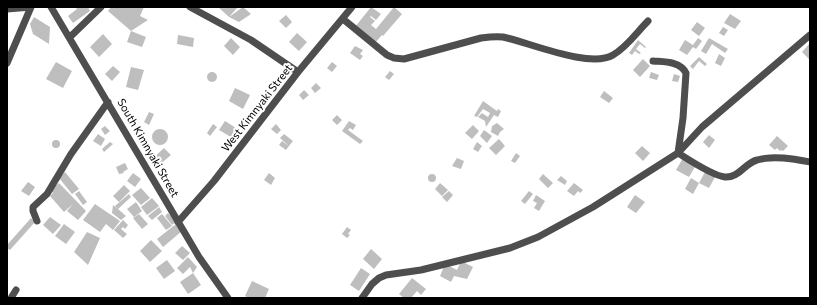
<!DOCTYPE html>
<style>
body{margin:0}
#map{position:relative;width:817px;height:305px;overflow:hidden;background:#fff;font-family:Commissioner,sans-serif}
canvas{display:block}
.frame{position:absolute;inset:0;border:8px solid #000;pointer-events:none}
</style>
<div id="map">
<canvas width="817" height="305"></canvas>
<div class="frame"></div>
</div>
<script>
const ctx = document.querySelector('canvas').getContext('2d');
ctx.lineJoin = 'round';
function fill(path, color) { ctx.fillStyle = color; ctx.fill(path, 'evenodd'); }
function strokePath(path, color, width, dash) { ctx.strokeStyle = color; ctx.lineWidth = width; ctx.lineCap = dash ? 'butt' : 'round'; ctx.setLineDash(dash || []); ctx.stroke(path); }
function write(font, color, halo, rows, align = 'center') {
  ctx.font = font + ' Commissioner,sans-serif'; ctx.lineWidth = 4; ctx.setLineDash([]); ctx.textBaseline = 'middle'; ctx.strokeStyle = halo; ctx.fillStyle = color; for (const [text, x, y, turn = 0] of rows) {
    ctx.save(); ctx.translate(x, y); ctx.rotate((+turn || 0) * Math.PI / 180); ctx.textAlign = isNaN(turn) ? turn : align; if (halo) ctx.strokeText(text, 0, 0); ctx.fillText(text, 0, 0); ctx.restore();
  }
}
const building = new Path2D(`
 M75 7H88L90 11 73 23 68 16 77 9Z
 M111 7H144L140 16 148 20 131 31 146 37 142 47 127 42 131 31 108 11Z
 M218 7H238L229 17 243 7 251 14 239 22 229 17Z
 M371 7 381 14 376 20 371 16 370 17 375 21 371 25 376 29 394 7 402 14 383 36 382 35 375 43 355 27Z
 M730 14 741 21 735 29 724 23Z
 M286 15 292 22 286 28 279 21Z
 M34 17 50 27 49 44 33 34 30 24Z
 M697 22 705 28 699 36 691 30Z
 M723 27 728 30 724 36 719 33Z
 M297 33 307 42 299 51 289 42Z
 M103 34 112 44 99 57 90 47Z
 M178 35 194 38 193 47 177 44Z
 M231 38 240 47 233 55 224 46Z
 M698 38 702 41 696 49 693 47 687 55 679 50 685 40 693 45Z
 M709 38 728 49 725 53 712 44 706 54 701 51Z
 M638 40 646 47 645 48 640 44 636 49 641 53 639 54 635 51 632 55 629 53Z
 M810 43V60L802 52Z
 M355 46 363 50 360 54 363 56 360 60 350 53Z
 M719 54 725 58 721 66 715 63Z
 M699 57 707 64 705 66 699 61 693 69 690 66Z
 M643 59 650 66 640 77 633 70Z
 M56 62 72 71 63 88 46 79Z
 M332 62 337 66 332 72 327 68Z
 M113 66 120 72 112 81 105 74Z
 M131 67 144 70 138 90 126 87Z
 M390 71 394 74 389 80 385 77Z
 M651 72 659 75 657 80 649 78Z
 M207 77a5 5 0 1 1 10 0a5 5 0 1 1-10 0Z
 M674 74 680 76 678 82 672 81Z
 M316 83 321 88 315 93 311 88Z
 M235 88 250 95 243 109 229 101Z
 M304 90 309 95 303 100 299 95Z
 M604 91 613 98 609 103 600 97Z
 M483 101 497 111 498 109 501 111 498 117 494 115 486 127 485 121 478 117 482 113 488 117 490 113 483 109 477 117 474 116Z
 M149 112 154 114 149 125 144 122Z
 M337 115 342 120 337 125 332 120Z
 M225 121 236 128 231 137 219 130Z
 M349 121 356 125 353 130 350 128 348 130 363 141 360 144 342 131Z
 M497 123 504 129 500 132 498 136 491 132 492 126Z
 M213 124 217 127 210 136 207 133Z
 M276 124 281 130 277 134 271 129Z
 M473 125 479 131 472 139 465 133Z
 M105 126 110 131 105 135 101 129Z
 M152 137a8 8 0 1 1 16 0a8 8 0 1 1-16 0Z
 M484 130 492 136 487 143 480 136Z
 M98 134 105 139 101 146 93 141Z
 M284 134 293 141 289 146 280 138Z
 M709 135 715 140 709 148 703 142Z
 M777 136 788 146 783 151 781 150 780 151 777 148 775 150 769 145Z
 M499 139 505 146 496 155 489 148Z
 M52 144a4 4 0 1 1 8 0a4 4 0 1 1-8 0Z
 M282 141 289 146 286 150 279 145Z
 M110 142 113 144 104 152 102 149Z
 M477 142 482 146 478 152 473 149Z
 M642 146 650 153 643 161 635 153Z
 M164 148 171 155 158 166 152 159Z
 M516 153 520 156 515 163 511 161Z
 M457 158 464 161 461 169 452 166Z
 M683 158 696 165 689 177 676 170Z
 M125 163 128 169 123 172 124 173 119 174 116 167Z
 M65 172 79 189 72 194 59 178Z
 M705 172 715 177 709 188 699 183Z
 M133 173 141 179 135 187 127 181Z
 M269 173 275 178 271 185 264 180Z
 M428 178a4 4 0 1 1 8 0a4 4 0 1 1-8 0Z
 M543 174 553 183 548 188 539 179Z
 M561 176 567 181 565 185 557 180Z
 M691 178 699 183 693 194 685 189Z
 M28 182 35 187 29 196 21 191Z
 M59 183 86 211 78 220 67 211 73 204 64 212 50 196 53 193 51 190Z
 M440 183 448 190 442 196 435 189Z
 M574 183 583 190 580 193 578 191 574 196 567 191Z
 M124 185 130 191 119 202 113 196Z
 M141 188 150 198 141 205 132 195Z
 M79 191 87 202 83 205 75 194Z
 M449 191 453 195 447 202 442 197Z
 M529 191 533 194 525 204 521 201Z
 M129 194 131 197 118 209 126 216 121 220 112 213 113 205 118 209 115 206Z
 M536 195 545 201 539 211 534 208 537 203 533 201Z
 M635 195 645 202 636 213 627 207Z
 M152 198 159 206 147 215 141 207Z
 M136 202 142 211 134 217 127 209Z
 M95 204 120 221 113 230 106 224 100 232 83 220Z
 M159 207 162 212 152 220 148 216Z
 M168 213 176 222 172 225 165 216Z
 M139 214 148 224 142 229 133 218Z
 M162 214 172 226 166 230 157 218Z
 M50 217 61 225 53 234 43 225Z
 M31 218 35 222 10 250 7 248V245Z
 M123 220 128 225 125 229 123 227 121 229 127 234 123 238 114 230Z
 M64 224 75 232 66 244 55 236Z
 M176 224 182 231 163 247 157 239Z
 M347 227 351 230 348 234 350 235 347 238 342 234Z
 M87 232 100 238 88 265 74 252Z
 M151 240 162 251 150 262 140 251Z
 M182 246 190 253 183 260 175 253Z
 M371 249 382 259 374 269 363 259Z
 M188 257 197 267 193 273 190 267 183 274 177 268Z
 M167 260 175 271 164 279 156 268Z
 M461 261 473 267 467 279 454 276 451 282 440 276 445 264 457 270Z
 M361 268 370 274 359 291 350 285Z
 M193 273 201 285 188 294 180 282Z
 M412 278 426 289 421 295 417 291 411 298H404L399 294Z
 M252 281 269 289 265 298H248L245 296Z`);
const minor = new Path2D(`
 M51 7 199 257 228 298
 M190 7 251 40 298 72
 M7 9 31 7
 M343 19 387 55 394 58 404 59 481 38C488 37 496 36 503 37 528 42 590 69 613 55 627 47 637 32 648 21
 M70 37 101 7
 M653 61C664 62 680 61 686 73L683 118 678 153C689 160 713 176 725 177 739 178 745 163 757 160 773 155 794 159 810 162
 M7 63 31 7
 M37 221 33 211V207L47 194 71 154 108 102
 M178 222 214 181 298 72 352 7
 M11 298 16 290
 M362 298 372 284 379 278 386 275 421 270 510 248 538 237 593 207 678 153 702 127 810 35`);
const streetNames = [
 ["West Kimnyaki Street",257,108,-52],
 ["South Kimnyaki Street",148,148,60]
];
fill(building, '#bebebe');
strokePath(minor, '#4e4e4e', 7);
write('11px', '#000', '#fff', streetNames);
</script>
